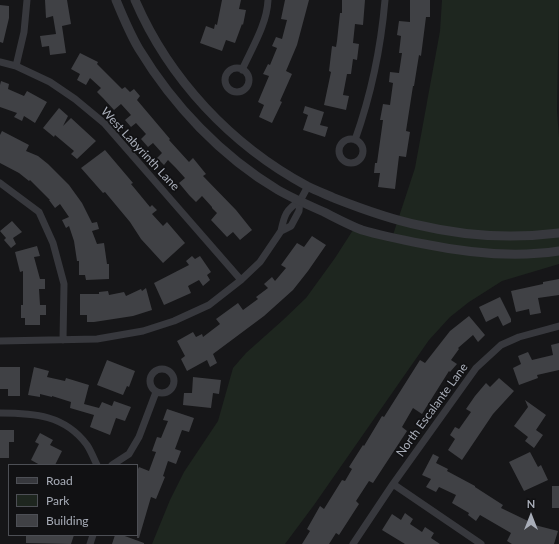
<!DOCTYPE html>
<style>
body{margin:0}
#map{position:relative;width:559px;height:544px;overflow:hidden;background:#161618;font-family:Lato,sans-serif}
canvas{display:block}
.legend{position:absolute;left:8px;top:464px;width:130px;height:72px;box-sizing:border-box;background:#111113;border:1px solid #4d4f55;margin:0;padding:5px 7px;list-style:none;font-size:12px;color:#a8adb8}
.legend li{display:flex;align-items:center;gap:8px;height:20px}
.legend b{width:20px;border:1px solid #4d4f55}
.north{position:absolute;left:511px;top:496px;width:40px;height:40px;-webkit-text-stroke:3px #111113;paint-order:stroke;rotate:0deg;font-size:11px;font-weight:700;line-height:16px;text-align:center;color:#a8adb8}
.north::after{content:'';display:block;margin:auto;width:14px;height:18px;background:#a8adb8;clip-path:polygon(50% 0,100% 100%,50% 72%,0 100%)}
</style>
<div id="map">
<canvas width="559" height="544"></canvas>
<ul class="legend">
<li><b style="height:5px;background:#37383d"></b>Road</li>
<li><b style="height:11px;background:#1e261f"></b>Park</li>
<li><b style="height:11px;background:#404145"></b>Building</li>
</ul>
<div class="north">N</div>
</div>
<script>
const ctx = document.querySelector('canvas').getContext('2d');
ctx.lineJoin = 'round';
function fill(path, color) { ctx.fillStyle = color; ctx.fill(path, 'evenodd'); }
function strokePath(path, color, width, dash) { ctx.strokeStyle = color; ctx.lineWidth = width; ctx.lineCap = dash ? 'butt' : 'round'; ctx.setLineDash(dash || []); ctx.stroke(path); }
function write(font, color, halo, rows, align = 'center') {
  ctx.font = font + ' Lato,sans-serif'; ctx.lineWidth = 3.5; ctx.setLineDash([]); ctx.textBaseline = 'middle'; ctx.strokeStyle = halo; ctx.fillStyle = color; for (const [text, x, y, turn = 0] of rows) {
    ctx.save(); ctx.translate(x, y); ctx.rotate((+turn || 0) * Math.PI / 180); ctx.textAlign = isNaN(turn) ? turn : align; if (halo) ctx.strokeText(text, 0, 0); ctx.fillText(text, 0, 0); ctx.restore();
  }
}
const green = new Path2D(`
 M442 0H559L557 111 559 137V264L502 281 469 302 450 317 429 340 314 505 285 544H152L170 500 184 472 218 421 233 368 246 353 283 320 306 298 335 258 353 230 391 241 415 168 440 31Z`);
const building = new Path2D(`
 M45 0H67L71 24 62 26 66 53 50 55 49 46 42 47 40 36 56 34 53 16 46 18Z
 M222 0H241L239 9 246 10 243 25 242 24 235 43 226 40 222 51 200 43 206 26 214 29 215 24 217 25Z
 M285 0H309L297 45 286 71 292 74 280 101 282 102 272 123 259 117 264 105 258 102 269 76 263 74 268 64 270 65 277 48 272 46 276 37 282 39 287 20 281 19Z
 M342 0H365L363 25 355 24 353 43 359 44 357 60 353 59 351 74H347L343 95 349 96 346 110 324 105 331 72 329 71 332 46 336 47 337 41 340 13H342Z
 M410 0H430V17H426L421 56 419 55 414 86H413L406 131 410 132 406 157 399 156 395 189 378 187 380 173H374L375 163H377L383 120H380L383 104 390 105 393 83 389 82 390 72 399 73 402 53H399L401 36 397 35 399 21 410 22Z
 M0 5 9 6V18L3 43 0 42Z
 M80 53 98 62 97 64 122 89 125 87 130 92 134 89 140 96 137 100 170 139 169 140 189 162 193 158 206 174 203 176 236 210 252 230 240 240 233 232 227 237 211 220 217 213 212 208V207L202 196 196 202 189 195 179 183 185 178 175 167 168 160 164 165 157 158 162 153 153 143 148 147 141 139 146 134 136 123 131 127 125 120 131 115 121 104 114 110 103 98 97 92 101 88 90 78 86 85 77 80 80 74 71 69Z
 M1 81 9 84 8 89 24 96 27 91 47 102 35 123 24 116 22 121 14 117 17 113 0 107V85Z
 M305 106 324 112 320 125 328 127 325 137 303 130 308 115 303 113Z
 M59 108 68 116 63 126 71 118 96 141 77 159 71 154 74 151 55 135 54 137 43 128Z
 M2 131 29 145 26 151 38 156 48 164 69 185 82 203 92 223 97 222 99 229 92 231 97 244 104 243 107 264H109V279L86 280 85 275H79V261H77L74 241 69 226 66 228 62 220 69 217 60 204 55 208 49 200H50L30 180 29 181 19 173 0 163V135Z
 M105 150 133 183 131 184 150 207 152 205 157 210 152 214 163 226 167 222 185 243 163 263 141 239 130 222 105 192 103 193 81 168Z
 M12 221 22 232 13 238 16 244 11 248 4 240 6 238 0 231Z
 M312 236 326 245 308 271 293 290 264 316 213 354 217 363 210 367 207 360 187 371 181 359 185 356 177 341 193 332 196 337 202 334 203 337 220 324 216 319 238 303 243 310 258 299 256 297 268 288 264 284 272 277 275 281 286 268 281 265 297 243 304 247Z
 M37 246 40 256 34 257 40 279H45V289H39L40 305H46V315H40V325H25V318H21V305H23V271L20 272 15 252Z
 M192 256 195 259 200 256 211 272 207 275 210 280 203 286 199 280 188 286 191 293 164 305 154 283 189 265 186 261Z
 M559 279V295L538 298 541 313 530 315 529 309 516 312 511 291 543 284V282Z
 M146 288 152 310 133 316 94 322H87V315H80V294H99V292L108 291 109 295 124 292 126 296 141 289 142 291Z
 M500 297 511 319V322L503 326 498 316 486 322 479 307Z
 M469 316 485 335 478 342 473 335 458 348 459 349 451 360 457 364 450 372 449 371 422 414 413 408 402 427 407 431 373 483 369 481 356 501 359 504 339 535 336 533 329 544H302L310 531 307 529 320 506 324 509 342 480 345 481 352 469 349 467 363 445 364 446 382 416 384 417 420 360 425 363 450 331Z
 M559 343V370L537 375 538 378 519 385 513 368 521 364 518 356 528 352 532 360 553 355 551 345Z
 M107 360 135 371 129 387 127 386 123 395 97 385Z
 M0 367H20V396H8V389H0Z
 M34 367 49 371 47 377 65 381 66 378 89 385 84 404 99 408 102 402 112 406 114 401 131 407 125 421 116 418 110 435 90 427 94 415 70 408 71 402 52 396V397L40 394V397L28 395Z
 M193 377 221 380 219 394 213 393 211 408 183 405 184 393H192Z
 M499 378 514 391 493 414 462 460 448 450 455 439 450 435 455 427 459 429 471 412 466 409 475 396 486 383 490 387Z
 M525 400 546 415 536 430 543 435 534 448 525 441 528 437 514 426 528 407Z
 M167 409 194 418 189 432 182 430 175 449 181 451 176 464 168 461 163 476 165 477 156 499 151 497 139 538H137V471L139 467 149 471 156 452 152 451 157 437 161 438 168 421 163 420Z
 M0 430H14V442H9V458H0Z
 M40 433 53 440 50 445 62 451 55 465H40L31 460 39 444 35 442Z
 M530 452 538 467 541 465 548 480 524 491 509 462Z
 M433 454 439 457 436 463 448 469 447 471 475 486V487L503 505 501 508 528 521 527 523 558 531 554 544H512L507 541 511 533 480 515 476 521 468 515 469 513 452 503 456 495 439 487 436 492 426 487 431 479 422 475Z
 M552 486H559V508H552Z
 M405 513 413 519 410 524 422 532 425 527 434 533 431 538 440 544H405L382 530 392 514 401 520Z
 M26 535H74L71 544 26 543Z
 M115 535H122L144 543V544H112Z`);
const minor = new Path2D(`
 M0 62 16 66 50 82 75 99 104 123 241 280
 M16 66 24 32 27 0
 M225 80a12 12 0 1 1 24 0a12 12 0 1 1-24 0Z
 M242 70C252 48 267 24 268 0
 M339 151a12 12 0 1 1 24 0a12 12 0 1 1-24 0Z
 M355 140C371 95 381 47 385 0
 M0 183 39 212 53 243 64 284 63 340
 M281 231C284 216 286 209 300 201
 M0 341 97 339 143 331 174 321 209 305 241 280 260 262 281 231 291 226 299 211 300 201 308 186
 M150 381a12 12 0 1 1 24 0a12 12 0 1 1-24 0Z
 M0 413C34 413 65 415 87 445 91 451 94 459 97 465
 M112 465 129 454 139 437 156 392
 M393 484 481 544
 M90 544 93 535
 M353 544 393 484 476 368 501 345 519 337 559 326`);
const tertiary = new Path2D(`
 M116 0C123 17 130 34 139 49 173 105 221 156 278 190 292 198 308 205 324 212 336 218 349 225 362 230 382 236 403 240 424 244 468 253 514 258 559 251
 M135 0C169 79 231 145 307 186 315 190 325 194 334 198 362 209 389 219 418 225 464 236 512 239 559 233`);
const streetNames = [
 ["West Labyrinth Lane",140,149,47],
 ["North Escalante Lane",432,410,-54]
];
fill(green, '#1e261f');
fill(building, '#404145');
strokePath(minor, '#37383d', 7);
strokePath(tertiary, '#37383d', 9);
write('12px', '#a8adb8', '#111113', streetNames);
</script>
